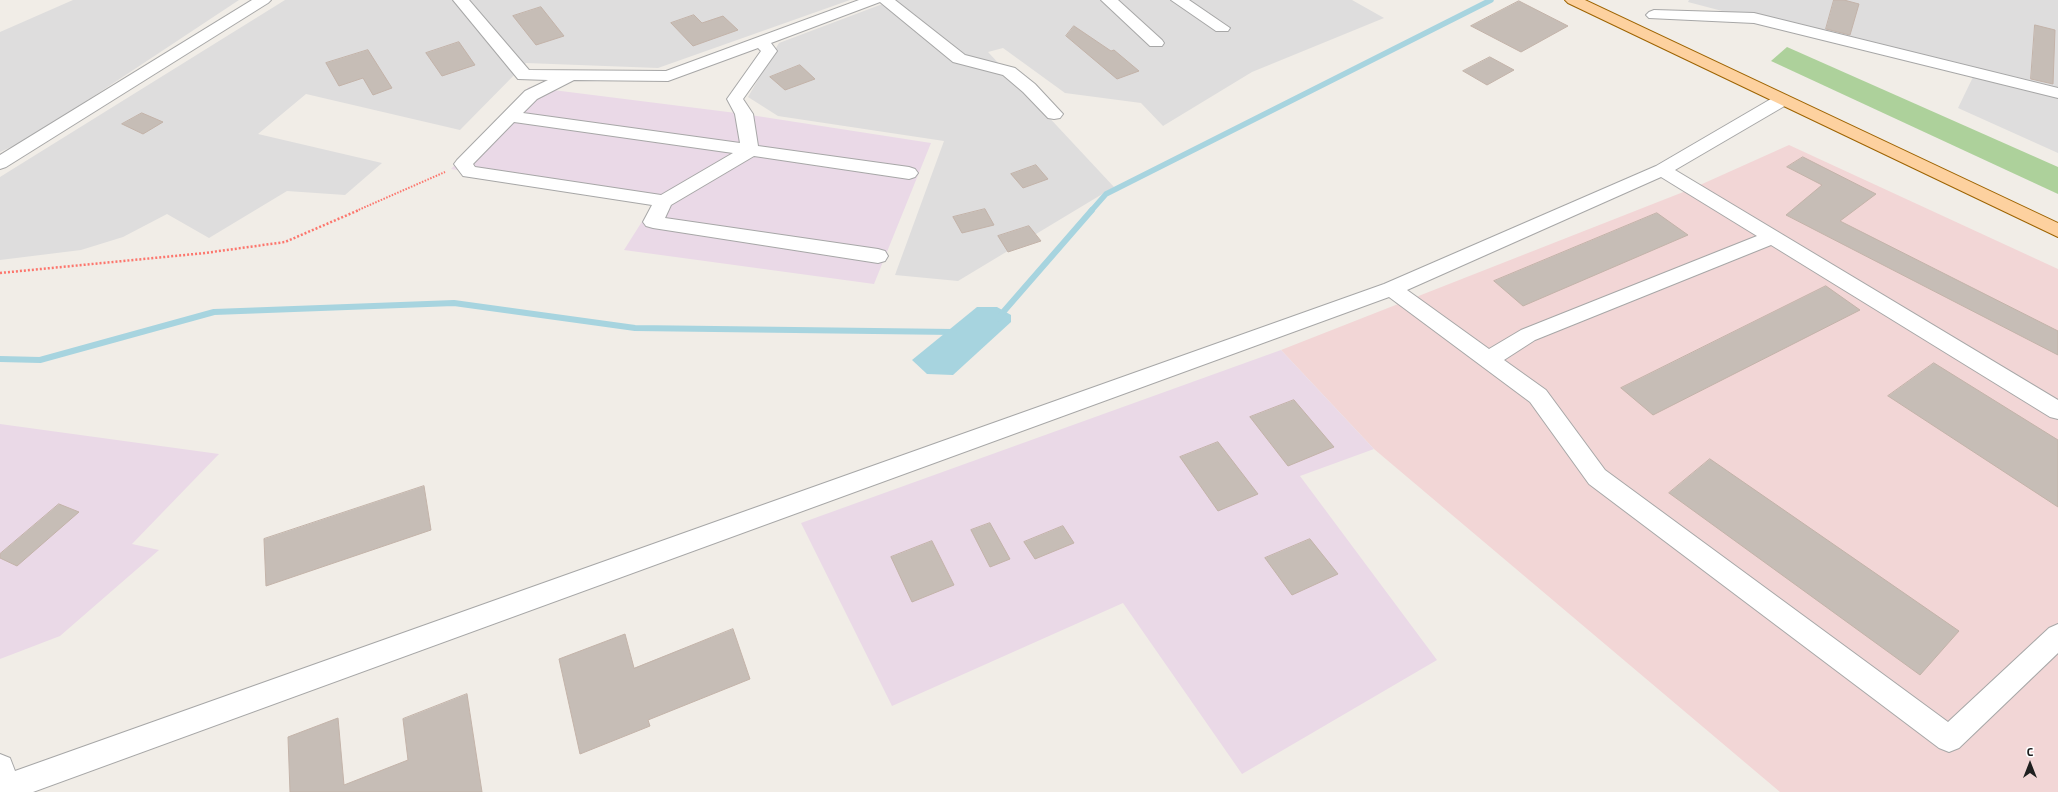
<!DOCTYPE html>
<meta charset="utf-8">
<style>
body{margin:0}
#map{position:relative;width:2058px;height:792px;overflow:hidden;background:#f1ede7;font-family:"Exo 2",sans-serif}
canvas{display:block}
.north{position:absolute;left:2010px;top:744px;width:40px;height:40px;-webkit-text-stroke:3px #fff;paint-order:stroke;rotate:0deg;font-size:11px;font-weight:700;line-height:16px;text-align:center;color:#202020}
.north::after{content:'';display:block;margin:auto;width:14px;height:18px;background:#202020;clip-path:polygon(50% 0,100% 100%,50% 72%,0 100%)}
</style>
<div id="map">
<canvas width="2058" height="792"></canvas>
<div class="north">С</div>
</div>
<script>
const ctx = document.querySelector('canvas').getContext('2d');
ctx.lineJoin = 'round';
function fill(path, color) { ctx.fillStyle = color; ctx.fill(path, 'evenodd'); }
function strokePath(path, color, width, dash) { ctx.strokeStyle = color; ctx.lineWidth = width; ctx.lineCap = dash ? 'butt' : 'round'; ctx.setLineDash(dash || []); ctx.stroke(path); }
const residential = new Path2D(`
 M73 0H239L29 139 0 152V32Z
 M285 0H850L658 68 526 63 460 130 306 94 258 134 382 163 345 195 287 191 209 238 167 214 123 237 81 250 0 260V177Z
 M893 0H1352L1384 18 1252 72 1163 126 1141 103 1065 93 1003 48 988 52 1114 187 958 281 895 275 944 141 778 116 748 97 779 43Z
 M1689 0H2058V153L1958 108 1973 77 1688 2Z`);
const commercial = new Path2D(`
 M1789 145 2058 269V792H1780L1374 449 1281 350 1691 189Z`);
const industrial = new Path2D(`
 M529 87 744 114 931 143 874 284 624 250 655 201 451 169Z
 M1281 350 1374 449 1300 476 1437 660 1242 774 1123 603 892 706 801 523Z
 M0 424 219 454 132 544 159 550 60 636 0 659Z`);
const forest = new Path2D(`
 M1787 47 2058 167V194L1771 61Z`);
const water = new Path2D(`
 M977 307H997L1011 315V322L953 375 927 374 912 360Z`);
const streamFar1 = new Path2D(`
 M1091 211 1106 194 1491 0`);
const stream = new Path2D(`
 M998 318 1092 210
 M0 359 40 360 214 312 454 303 635 328 954 332`);
const building = new Path2D(`
 M1834 0H1844L1859 4 1850 35 1826 29Z
 M1519 1 1568 26 1521 52 1471 26Z
 M541 7 564 36 536 45 513 16Z
 M694 15 702 23 723 16 738 30 693 46 671 23Z
 M2035 25 2055 30 2053 84 2031 79Z
 M1074 26 1111 51 1114 50 1139 71 1117 79 1066 36Z
 M459 42 475 65 442 76 426 53Z
 M368 50 392 88 373 95 363 78 339 86 326 63Z
 M1490 57 1514 70 1487 85 1463 71Z
 M800 65 815 79 785 90 770 77Z
 M142 113 163 122 143 134 122 124Z
 M1803 157 1876 194 1840 221 2058 331V355L1786 215 1822 185 1787 167Z
 M1036 165 1048 179 1023 188 1011 174Z
 M985 209 994 225 962 233 953 217Z
 M1657 213 1688 235 1523 306 1494 281Z
 M1029 226 1041 241 1008 252 998 236Z
 M1826 286 1860 310 1653 415 1621 388Z
 M1934 363 2058 440V507L1888 396Z
 M1294 400 1334 447 1288 466 1250 417Z
 M1218 442 1258 494 1218 511 1180 457Z
 M1710 459 1959 631 1920 675 1669 493Z
 M424 486 431 530 266 586 264 539Z
 M59 504 79 512 17 566 0 558V554Z
 M990 523 1010 559 990 567 971 530Z
 M1063 526 1074 543 1035 559 1024 542Z
 M1310 539 1338 574 1292 595 1265 558Z
 M932 541 954 585 912 602 891 557Z
 M733 629 750 679 648 720 650 726 580 754 559 659 625 634 634 668Z
 M467 694 482 792H290L288 737 338 718 344 785 408 760 403 719Z`);
const pathFar1 = new Path2D(`
 M356 211 445 172`);
const path = new Path2D(`
 M0 273 205 253 285 242 359 210`);
const minor = new Path2D(`
 M252 0H271L268 3 6 167 0 169V155Z
 M453 0H469L529 70 666 71 859 0H895L965 55 1015 68 1035 84 1063 114 1060 118 1054 119 1048 118 1023 92 1003 75 953 62 880 2 771 43 777 51 743 99 753 114 758 146 909 167 915 169 918 173 915 177 909 179 754 156 671 205 665 218 878 249 885 251 888 256 885 261 878 263 653 228 646 226 643 222 652 205 463 176 454 164 457 160 525 91 548 80 518 79ZM758 48 761 51 727 99 735 114 740 143 523 113 537 99 574 80 668 81ZM514 122 733 153 661 195 475 167 473 164Z
 M1101 0H1118L1162 40 1164 43 1162 46H1150Z
 M1171 0H1189L1230 28 1228 31H1216Z
 M1654 10 1754 13 2058 88V98L1754 23 1649 18 1646 15 1649 12Z
 M1782 95 1788 96 1790 100 1788 104 1675 170 2058 400V419L2050 417 1771 245 1535 340 1504 360 1546 390 1605 470 1948 722 2049 628 2058 624V653L1959 748 1949 752 1939 748 1589 484 1530 402 1389 297 33 792H0V754L10 758 15 771 1384 284 1656 166 1776 96ZM1661 177 1757 236 1521 330 1489 349 1407 290Z`);
const major = new Path2D(`
 M1565 0H1585L2058 223V237L1568 3Z`);
fill(residential, '#dedddd');
fill(commercial, '#f2d6d6');
fill(industrial, '#ead9e7');
fill(forest, '#add19b');
fill(water, '#a7d4df');
strokePath(streamFar1, '#a7d4df', 5.5);
strokePath(stream, '#a7d4df', 6);
fill(building, '#c6bdb6');
strokePath(building, '#c3b3a9', 1);
strokePath(minor, '#a7a7a7', 2);
strokePath(major, '#9d6300', 2);
strokePath(pathFar1, '#fc766d', 2, [1.5, 1.5]);
strokePath(path, '#fc766d', 2.5, [2, 2]);
fill(minor, '#fff');
fill(major, '#fdd19f');
</script>
